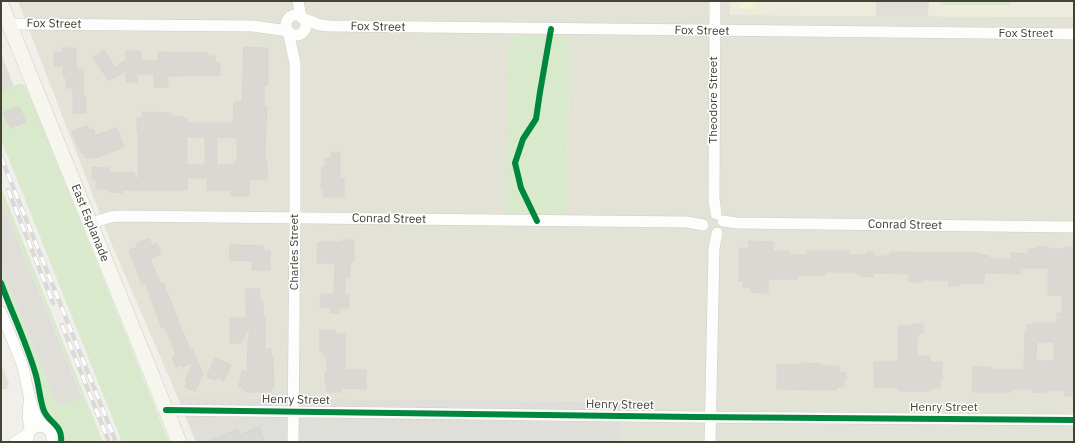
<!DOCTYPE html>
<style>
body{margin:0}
#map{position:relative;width:1075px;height:443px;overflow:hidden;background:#f0efea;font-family:"IBM Plex Sans",sans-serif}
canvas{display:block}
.frame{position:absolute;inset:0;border:2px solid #454236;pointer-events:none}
</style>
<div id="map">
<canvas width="1075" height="443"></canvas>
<div class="frame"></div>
</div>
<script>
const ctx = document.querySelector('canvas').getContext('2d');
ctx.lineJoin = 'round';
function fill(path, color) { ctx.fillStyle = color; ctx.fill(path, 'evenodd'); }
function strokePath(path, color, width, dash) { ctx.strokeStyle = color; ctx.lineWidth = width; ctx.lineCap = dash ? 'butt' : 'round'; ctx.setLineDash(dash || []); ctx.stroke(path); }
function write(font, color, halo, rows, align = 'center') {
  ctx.font = font + ' "IBM Plex Sans",sans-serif'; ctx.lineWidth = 3; ctx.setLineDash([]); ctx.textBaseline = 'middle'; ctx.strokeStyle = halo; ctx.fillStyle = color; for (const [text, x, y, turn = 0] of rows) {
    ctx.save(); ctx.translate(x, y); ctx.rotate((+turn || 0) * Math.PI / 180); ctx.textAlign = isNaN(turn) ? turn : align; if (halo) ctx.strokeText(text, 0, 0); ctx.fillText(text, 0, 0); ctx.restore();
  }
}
const residential = new Path2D(`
 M18 1H730V15L1074 17V442H621L622 401 178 398 112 245ZM509 36 570 37 566 216Z
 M1 364 9 383 7 389H1Z`);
const industrial = new Path2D(`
 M178 398 622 401 621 442H196Z`);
const education = new Path2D(`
 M730 1H1074V17L730 15Z`);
const green = new Path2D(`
 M941 1H1010V5H941Z
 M509 35 570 37 566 216 505 215Z
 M18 84H23L27 89 169 442H122L1 139V92Z
 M1 187 103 442H63V435L61 427 46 411 39 380 31 356 1 282V266L58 407 82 396 1 199Z`);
const sand = new Path2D(`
 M740 1H756L755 7 753 9 741 8 739 6Z`);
const parking = new Path2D(`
 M876 1H929L928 16H876Z
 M1 53 14 87 1 92Z
 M1 199 82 397 58 407 1 266Z
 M310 429 393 431 392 442H310Z`);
const building = new Path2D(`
 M244 47 268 48V85L264 86V106H267L265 147V161H267V179H249V196H231V190H207V178H187V190H122V193L110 192V189H96V180H92V167L109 168V172L134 173 138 183V132H137V118H142V112L171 113V116L187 118V123H233L234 102H242ZM187 137H205V165H187ZM217 137 237 138V161H235V165H217Z
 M62 48H76V69H83V97H86V113H73V88H66V77H63V66H54V52H63Z
 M104 50 115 67 126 60V51H141V61H158V52L208 53V56H216L215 63H220V75L168 76V87H154V74H137V82H126V70L109 81 93 58Z
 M19 106 26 122 10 128 4 113Z
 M87 126 89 131 93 129 96 135 117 128 124 147 93 159V156L86 159 83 152 81 153 72 132Z
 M331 152H340V178H344V197H323V188H321L322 167H325V158H331Z
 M149 239 152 245 157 243 161 254 150 259 160 283 163 282 190 350 192 349 203 374 195 391 185 387 187 382 185 381 193 363 182 367 181 365 176 368 172 357 176 355 165 327 162 328 145 283 142 284 129 250 137 247 136 244Z
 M343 240H354V261H351V264H350V277H345V294H349V308H339V313H330V307H320L321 294H334L335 263H317V243H319V242H343Z
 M749 241 773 242V251H789V255H807V251H849V255H866V252H874V256H890V252L977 253H981V255L989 256V258H994V259H1011V253L1028 254V249H1037V247H1048V249H1065V247H1074V396H1065V390H1046V393L1032 392 1033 389H1010V392H972L973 367H991V370H1024L1025 331H1027V324L1033 325V323H1057V313L1062 314V295H1048V268H1020V274L985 273 984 283H959V286H949V280H922V282H909V274L874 273 873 277 860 276V274H855V272H825V275H798V279H768V293L751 292V287H743V281H739V248H749ZM1037 342H1054V361H1036Z
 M230 245 263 246V251H270V270H252V261L230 260Z
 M246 289H260V301H263V316H265V349H271V356H273L274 388H271V392H246V390H243V387H239L242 370 247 372 248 343 250 332 246 331 241 343H230V318H246Z
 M913 324H923V333H918V337H917V356H930V362H942V380H940V388H931V391H899V388L874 387V362H898V326H913Z
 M320 330H336V334H345V370H366V389L341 388V392H327V385H325V372H327V356H323V351H320Z
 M215 358 231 365 224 381 217 377 216 380 207 377Z
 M802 363 822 364V366H839V372H846V380H844V387H837V390L777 389V365H802Z
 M259 427 265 442H207L238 429 240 435Z`);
const street = new Path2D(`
 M298 1 301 17
 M715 1 714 199 716 214
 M286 25a10 10 0 1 1 20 0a10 10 0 1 1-20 0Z
 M302 18 320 25 330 26 1074 34
 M9 24 253 26 288 31
 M288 31 295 63V218L293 442
 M723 221 737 223 1074 227
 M91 223 110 217 120 216 687 222 703 225
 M1 312C8 329 15 347 22 364 27 380 30 418 45 427
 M29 401 28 416 30 430
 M166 410 696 417 1074 420
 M15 442 28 434
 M28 442C25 421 55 421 52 442
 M710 442 714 248 717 233`);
const secondary = new Path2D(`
 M1 4 179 442`);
const rail = new Path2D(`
 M1 157 116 442
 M8 190 53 303
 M62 325 109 442`);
const cycleway = new Path2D(`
 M537 221 521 188 515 163 523 139 536 119 540 92 551 29
 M1 283C12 313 26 342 35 372 39 384 40 402 44 411 50 424 63 425 61 442
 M166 410 696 417 1074 420`);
const streetNames = [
 ["Fox Street",54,24,1],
 ["Fox Street",378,27,1],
 ["Fox Street",702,31,1],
 ["Fox Street",1026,34],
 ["Theodore Street",714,100,-90],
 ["Conrad Street",389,219,1],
 ["East Esplanade",90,223,68],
 ["Conrad Street",905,225,1],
 ["Charles Street",295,252,-90],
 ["Henry Street",296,400,1],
 ["Henry Street",620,405,1],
 ["Henry Street",944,408]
];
fill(residential, '#e3e2d7');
fill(industrial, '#e0ded8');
fill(education, '#edebdc');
fill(green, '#d8eacb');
fill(sand, '#f3f2d5');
fill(parking, '#dfded9');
fill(building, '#d9d8d2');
strokePath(building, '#d8d6d0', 1);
strokePath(street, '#cecdc7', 12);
strokePath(secondary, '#cecec1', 16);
strokePath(street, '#fdfdfc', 11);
strokePath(secondary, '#f6f6ef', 15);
strokePath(rail, '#d9d9d8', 4.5);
strokePath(rail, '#fff', 3, [9]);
strokePath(cycleway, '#00873e', 6);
write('12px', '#454236', '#fff', streetNames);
</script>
